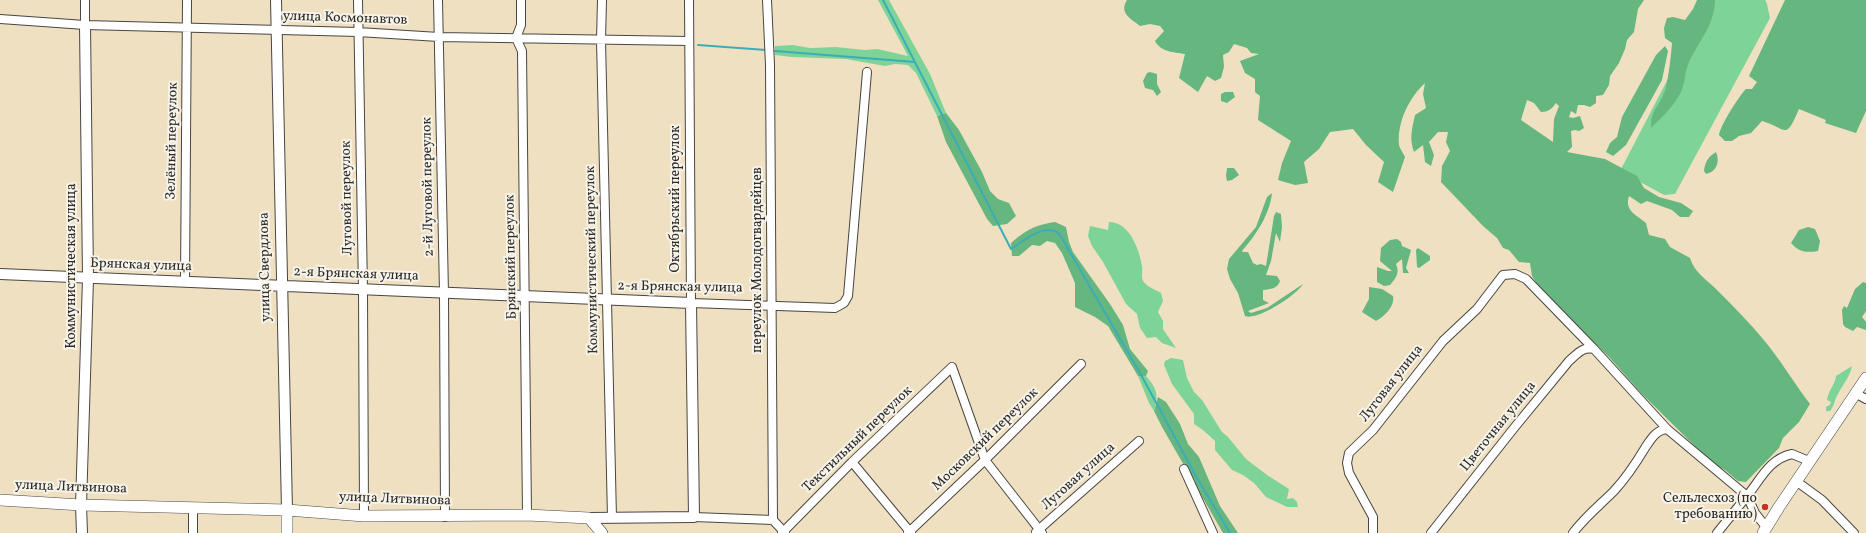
<!DOCTYPE html>
<meta charset="utf-8">
<style>
body{margin:0}
canvas{display:block;background:#efe0c1}
</style>
<canvas width="1866" height="533"></canvas>
<script>
const ctx = document.querySelector('canvas').getContext('2d');
ctx.lineJoin = 'round';
function fill(path, color) { ctx.fillStyle = color; ctx.fill(path, 'evenodd'); }
function strokePath(path, color, width, dash) { ctx.strokeStyle = color; ctx.lineWidth = width; ctx.lineCap = dash ? 'butt' : 'round'; ctx.setLineDash(dash || []); ctx.stroke(path); }
function write(font, color, halo, rows, align = 'center') {
  ctx.font = font + ' Vollkorn,serif'; ctx.lineWidth = 4; ctx.setLineDash([]); ctx.textBaseline = 'middle'; ctx.strokeStyle = halo; ctx.fillStyle = color; for (const [text, x, y, turn = 0] of rows) {
    ctx.save(); ctx.translate(x, y); ctx.rotate((+turn || 0) * Math.PI / 180); ctx.textAlign = isNaN(turn) ? turn : align; if (halo) ctx.strokeText(text, 0, 0); ctx.fillText(text, 0, 0); ctx.restore();
  }
}
const green = new Path2D(`
 M878 0H889L930 74 946 113 937 116 916 73 908 65 895 64 885 66 846 59 792 57 775 55V46L793 45 810 48 836 47 865 50 877 49 908 56Z
 M1709 0H1765L1767 4 1770 18 1675 194 1664 195 1620 171Z
 M1109 222C1129 222 1139 248 1142 266 1143 270 1141 277 1143 281 1147 287 1156 290 1161 293L1163 301 1158 312 1163 321V329L1176 348 1162 343 1156 337 1147 338 1140 328 1137 314 1126 304 1103 262 1092 246 1088 236 1090 226 1108 230Z
 M1171 358 1183 360 1187 378 1194 392 1202 400 1222 432 1228 437 1246 459 1267 475 1289 489 1287 499 1293 498 1297 502 1298 507H1287L1266 497 1254 483 1243 475 1232 470 1215 450V441L1203 430 1194 424V414L1172 384 1164 365 1165 361Z
 M1852 366C1850 377 1843 384 1838 394 1834 400 1835 405 1830 411H1826V407L1830 405 1831 402 1827 400C1828 391 1835 385 1836 376Z
 M1138 376H1146C1157 389 1159 394 1154 411L1149 403Z`);
const forest = new Path2D(`
 M1127 0H1644L1638 9 1634 32 1627 40 1625 49 1619 63 1610 76 1609 85 1603 95 1596 96V103L1590 107 1584 105H1578L1576 114 1571 111 1569 117 1573 118 1580 116 1584 128 1579 131 1575 130 1571 131 1572 147 1567 152 1605 159 1637 176 1644 188 1659 197 1681 203 1693 211 1689 217H1680L1672 210 1647 201 1641 204 1629 196C1624 211 1637 215 1646 223L1649 235 1665 239 1670 247 1690 258C1694 272 1707 280 1717 290 1733 306 1749 322 1763 339 1780 359 1794 383 1810 404L1799 422 1783 438 1779 448 1746 482 1738 481 1725 470 1713 464 1641 393 1610 358 1573 322 1537 284 1532 276 1530 263 1519 262 1509 250 1503 248 1497 238 1483 226 1441 182 1442 166 1450 151 1446 142 1448 132H1438L1429 142 1434 155 1431 166 1425 162 1423 145 1414 152C1409 139 1412 128 1415 115L1426 108 1423 94 1425 83C1409 98 1397 122 1399 145 1400 149 1403 153 1405 157L1393 192 1378 182 1384 162 1366 145 1353 129 1330 132 1319 149 1304 162 1308 183 1295 185 1278 180 1282 163 1291 141 1258 120 1260 96 1255 92V79L1245 73 1240 61 1259 54 1251 53 1247 48 1234 44 1229 52 1223 55 1224 67 1221 78 1215 81 1207 76 1198 92 1179 78 1185 54C1173 52 1161 52 1155 41L1164 31 1160 26 1150 24 1140 26C1130 18 1119 13 1127 0ZM1527 100 1534 103 1541 112C1548 112 1552 109 1556 103L1559 106 1554 119 1553 142 1521 120Z
 M1697 0H1715C1715 24 1699 41 1689 62 1685 71 1685 83 1681 92 1674 106 1662 117 1651 128 1650 109 1662 104 1666 87 1669 73 1671 57 1672 43L1665 38 1664 28 1667 18 1673 17 1685 20 1693 9Z
 M1785 0H1866V111L1856 133 1825 123 1826 120 1799 109C1785 141 1788 129 1762 121L1751 133 1739 136 1732 141H1725L1719 135C1720 126 1739 96 1746 89H1752L1757 82 1749 76Z
 M1665 46 1668 51 1662 80 1626 145 1613 156 1606 152 1610 143 1617 137 1622 117 1656 55Z
 M1150 72 1157 74V84L1161 92 1157 96 1153 90 1145 88 1143 81 1147 73Z
 M1225 92H1233L1235 97 1227 103 1221 101V94Z
 M946 113 959 130 982 172 990 191 998 199 1009 203 1016 216 1007 224 993 226 987 219 946 142 937 116Z
 M1716 152C1720 161 1717 172 1706 174L1704 171C1705 162 1708 157 1716 152Z
 M1227 168H1234L1239 175 1232 180 1227 181 1226 176Z
 M1272 193C1270 214 1256 235 1242 251L1243 252H1248L1253 263 1257 265 1261 264 1266 266 1274 216 1276 212 1281 214 1282 227 1280 242 1276 233 1271 261 1266 275 1277 276 1280 281C1277 289 1271 289 1263 290V300L1269 303 1248 311 1251 313 1267 308 1303 284C1297 295 1257 321 1245 316L1238 293 1230 279 1227 269 1229 259 1256 227 1267 197Z
 M1055 222 1066 227 1069 242 1073 252 1110 304 1123 325 1130 349 1148 371 1146 376H1138L1108 326 1095 317 1075 307V283L1062 253 1055 243 1047 241 1040 246 1032 245 1019 256H1012L1011 243C1026 230 1035 225 1055 222Z
 M1808 227 1815 229 1820 241 1818 251C1806 253 1799 252 1791 243L1799 230Z
 M1397 239 1401 242 1402 246 1411 250 1406 268 1409 273H1403L1402 259 1396 264C1400 273 1396 278 1390 285L1384 286 1377 282V267L1388 271H1392L1380 261 1381 248 1390 240Z
 M1418 248 1430 256V260L1419 268 1417 267 1416 250Z
 M1863 282 1866 283V311L1862 317 1866 322V330L1857 327 1853 331 1845 327 1843 324 1842 310 1844 306 1847 308 1855 289Z
 M1369 287 1382 289 1393 296C1395 306 1385 316 1376 321L1362 312 1369 299Z
 M1158 397 1166 402 1180 424 1188 444 1199 457 1220 506 1238 533H1223L1162 427 1154 411Z`);
const stream = new Path2D(`
 M883 0 1011 249C1022 242 1047 220 1060 235L1140 373 1197 478 1230 533
 M698 45 766 50
 M775 51 915 62`);
const minor = new Path2D(`
 M358 0 363 290 364 516
 M438 0 444 293 445 517
 M521 0V25L516 38 522 51 527 515
 M602 0 601 40 612 518
 M689 0 691 303 835 308 844 303 848 296 867 72
 M767 0 770 65 773 520
 M0 19 85 25 358 32 439 37 689 41
 M85 25V0
 M185 282 187 0
 M1855 393 1866 399
 M852 462 911 533
 M1184 469 1213 533
 M1796 481 1822 500 1854 533
 M1747 496 1755 513 1766 527
 M193 507V533
 M694 517 773 520 785 533
 M1036 532 1139 441
 M782 533 852 462 952 367 985 460 1042 533
 M908 533 985 460 1081 364
 M1373 533V517L1349 473 1347 463 1349 453 1373 430 1443 341 1477 309 1503 275 1515 274 1526 279 1594 349 1667 429 1747 496C1761 479 1769 459 1792 454L1809 461
 M1431 533 1514 428 1569 361C1577 354 1583 346 1594 349
 M1573 533C1585 517 1600 505 1614 491 1626 478 1636 463 1645 448 1651 439 1656 430 1667 429
 M1717 533 1747 496`);
const tertiary = new Path2D(`
 M276 0 287 510
 M0 274 691 303 694 517 589 518
 M82 533 81 505 88 279 85 25`);
const secondary = new Path2D(`
 M0 500 81 505 287 510 364 516 527 515 589 518 602 533
 M287 510V533
 M1763 533 1779 507 1866 378`);
const markers = [
 [1765,507,4,"#c8321e"]
];
const streetNames = [
 ["улица Космонавтов",345,19,2],
 ["Зелёный переулок",173,141,-89],
 ["2-й Луговой переулок",429,187,-91],
 ["Луговой переулок",348,198,-91],
 ["Октябрьский переулок",676,199,-90],
 ["Брянский переулок",512,257,-91],
 ["Коммунистический переулок",593,260,-91],
 ["переулок Молодогвардейцев",758,260,-90],
 ["Коммунистическая улица",72,266,-90],
 ["Брянская улица",141,266,2],
 ["улица Свердлова",266,267,-91],
 ["2-я Брянская улица",356,275,2],
 ["2-я Брянская улица",680,288,1],
 ["Луговая улица",1392,384,-52],
 ["Цветочная улица",1499,427,-51],
 ["Текстильный переулок",858,440,-44],
 ["Московский переулок",986,440,-44],
 ["Луговая улица",1079,477,-42],
 ["улица Литвинова",71,488,2],
 ["улица Литвинова",395,500,2]
];
const poiNames = [
 ["Сельлесхоз (по",1757,499],
 ["требованию)",1757,515]
];
fill(green, '#7ed498');
fill(forest, '#66b680');
strokePath(stream, '#3cadb6', 2);
strokePath(minor, '#484642', 10);
strokePath(tertiary, '#484642', 12);
strokePath(secondary, '#484642', 12);
strokePath(minor, '#fff', 8);
strokePath(tertiary, '#fff', 10);
strokePath(secondary, '#fff', 11);
for (const [x, y, r, color] of markers) { const dot = new Path2D(); dot.arc(x, y, r, 0, 2 * Math.PI); ctx.fillStyle = color; ctx.fill(dot); strokePath(dot, '#f7f3e8', 1.5); }
write('14px', '#2b2b2b', '#f7f3e8', streetNames);
write('14px', '#2b2b2b', '#f7f3e8', poiNames, 'right');
</script>
